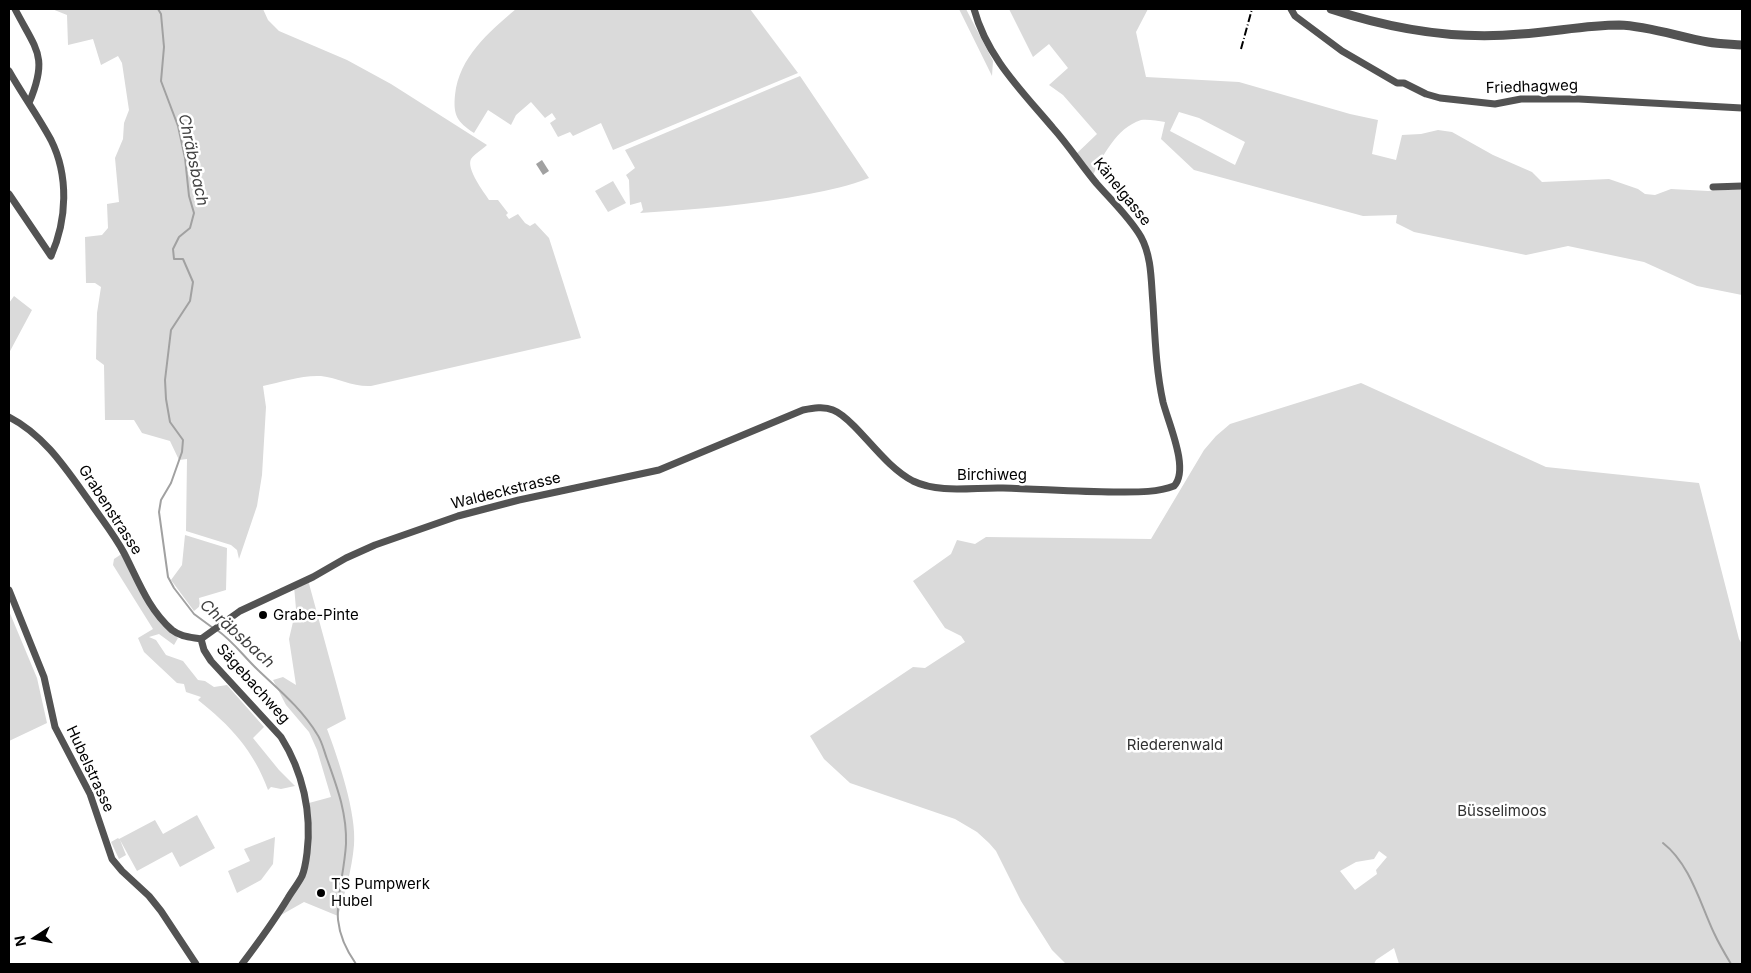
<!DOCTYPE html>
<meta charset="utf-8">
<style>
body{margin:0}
#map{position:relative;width:1751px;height:973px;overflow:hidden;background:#fff;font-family:Inter,sans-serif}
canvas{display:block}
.frame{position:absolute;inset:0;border:10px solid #000;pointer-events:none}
.north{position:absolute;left:10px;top:913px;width:50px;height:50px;-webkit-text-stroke:4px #fff;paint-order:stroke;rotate:259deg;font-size:14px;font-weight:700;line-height:20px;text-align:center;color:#000}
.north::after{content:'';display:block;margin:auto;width:18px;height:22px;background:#000;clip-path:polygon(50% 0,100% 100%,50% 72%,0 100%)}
</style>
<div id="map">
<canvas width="1751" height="973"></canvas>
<div class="frame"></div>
<div class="north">N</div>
</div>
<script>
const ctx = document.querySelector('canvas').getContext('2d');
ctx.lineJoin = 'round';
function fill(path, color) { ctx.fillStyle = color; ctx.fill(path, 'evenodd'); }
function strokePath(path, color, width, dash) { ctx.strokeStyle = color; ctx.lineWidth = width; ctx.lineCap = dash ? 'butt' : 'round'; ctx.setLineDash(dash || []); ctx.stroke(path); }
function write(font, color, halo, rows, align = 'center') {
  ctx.font = font + ' Inter,sans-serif'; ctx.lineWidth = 5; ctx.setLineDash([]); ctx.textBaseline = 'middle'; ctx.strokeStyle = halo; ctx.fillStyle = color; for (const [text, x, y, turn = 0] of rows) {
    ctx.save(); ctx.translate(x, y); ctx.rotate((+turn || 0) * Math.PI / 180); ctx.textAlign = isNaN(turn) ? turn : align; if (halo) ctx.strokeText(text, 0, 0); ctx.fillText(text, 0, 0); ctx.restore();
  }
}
const green = new Path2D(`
 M52 9H263L268 20 279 31 347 60 391 84 487 145C482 150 474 154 471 159 466 169 484 192 489 200H498L508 213 506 215 509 219 518 214 525 223 530 226 535 223 549 238 581 338 371 386C353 387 338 378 321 376 302 375 281 382 263 386L266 407 262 475 257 506 239 559 237 550 231 545 186 531 187 459 179 460 170 441 142 433 134 420H105L104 365 96 359 97 313 101 287 95 283H86L85 237 102 235 108 228 107 204 119 202 115 158 123 139 124 123 129 110 122 63 118 56 101 65 93 39 68 45 67 15Z
 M516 9H750L798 73 613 150 601 123 573 136 570 132 558 137 550 123 556 119 552 113 545 118 531 102 516 115 511 125 488 110 474 133C457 122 453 115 455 95 459 57 489 32 516 9Z
 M959 9H966L993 61 992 76Z
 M1009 9H1148L1136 32 1146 77 1239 82 1350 114 1378 120 1372 154 1396 160 1402 135 1421 134 1438 130 1452 132 1493 155 1532 172 1542 182 1609 179 1638 189 1645 194 1655 195 1671 189 1708 191 1742 189V295L1697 286 1644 262 1568 246 1526 255 1414 232 1396 223 1397 215 1363 216 1194 170 1161 139 1165 122C1158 121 1148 119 1141 120 1116 128 1103 156 1092 177L1074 156 1097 134 1063 95 1049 85 1068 68 1049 44 1033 57ZM1179 112 1199 118 1245 142 1235 165 1170 131Z
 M800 76 869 178C850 186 829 190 809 194 753 205 697 209 640 213L643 210 641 202 630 205 629 180 626 175 635 168 625 150Z
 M613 181 626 203 608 212 595 191Z
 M14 296 32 310 9 353V303Z
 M1361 383 1546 467 1699 483 1739 639 1742 644V964H1399L1394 948 1376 960 1374 964H1066L1052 950 1021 901 996 851 989 843 977 832 955 819 850 783 824 759 810 736 913 667 925 668 965 642 961 636 945 628 913 581 951 554 957 540 975 544 986 537 1151 539 1204 450 1216 436 1230 424ZM1379 851 1387 857 1376 870 1377 874 1355 890 1340 871 1356 862 1374 859Z
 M185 535 227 548 226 590 199 598 200 606 194 611 171 580 182 565Z
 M126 551 164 625 178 638 174 645 159 634 149 637 156 640 166 655 183 661 198 680 205 681 214 687 227 685 264 727 253 738 279 770 295 786 281 789 271 787 268 790C254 751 230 725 198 700L201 697 186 692 184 684 177 683 144 652 138 638 153 629 113 565 114 559Z
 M308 580 346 719 327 729C338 758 357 814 354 845 352 869 345 893 338 916L304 902 281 915 308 865 312 827 309 803 331 797 317 750 309 732 286 705 273 680 283 677 296 685 289 639 296 609 294 586Z
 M9 611 37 678 47 723 9 741Z
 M197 815 215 848 180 867 172 852 137 871 120 840 126 855 119 859 111 842 118 838 119 839 155 820 163 834Z
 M275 837 273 864 261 880 237 893 228 871 250 861 244 849Z`);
const water = new Path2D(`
 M542 160 549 171 543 175 536 164Z`);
const stream = new Path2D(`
 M158 9 161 14 164 47 161 81 178 126 185 158 189 196 194 213 190 228 179 237 173 249 174 259H183L193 282 190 301 171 330 165 380 166 399 170 422 183 440 182 452 171 483 161 500 159 512 168 577 174 588 194 614 213 628
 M217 630C233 641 244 657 258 670 279 690 302 709 317 734 322 741 324 751 327 759 337 787 347 813 346 844 343 893 324 919 356 964
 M1663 843C1690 864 1700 903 1714 933 1719 944 1725 954 1731 964`);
const minor = new Path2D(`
 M15 9C36 50 49 56 29 103
 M1291 9 1295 16 1342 51 1397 83H1404L1426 94 1440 98 1495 104 1521 99H1579L1742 108
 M9 71C22 94 38 116 51 140 69 176 67 220 51 256
 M1713 187 1742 186
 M9 194 51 256
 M9 417C46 436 68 472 92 505 103 521 115 536 124 553 138 580 148 609 172 630 181 637 190 637 201 639
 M9 590 44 677 55 727 90 794 112 859 122 871 149 896 161 911 196 964
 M201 639 240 611 313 577 346 558 375 545 458 516 519 500 659 470 803 410C813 408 824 406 833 410 841 413 848 420 854 426 872 444 890 469 913 481 940 494 974 487 1003 488 1040 489 1077 492 1114 492 1134 492 1156 493 1174 486 1190 470 1168 422 1163 402 1156 370 1155 337 1153 304 1151 282 1152 257 1141 237 1130 218 1112 201 1097 184 1082 166 1069 146 1053 128 1021 90 987 57 974 9
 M201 639 204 650 211 661 281 737C303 772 312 813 307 853 306 861 305 869 302 876 298 884 292 891 288 898 274 921 258 943 242 964`);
const tertiary = new Path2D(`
 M1331 9C1391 29 1458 40 1521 34 1554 32 1586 25 1619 25 1649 26 1679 37 1708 42 1719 44 1731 44 1742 45`);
const rail = new Path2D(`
 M1241 49 1252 9`);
const markers = [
 [263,615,5,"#000"],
 [321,893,5,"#000"]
];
const streetNames = [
 ["Friedhagweg",1532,87,-2],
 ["Känelgasse",1122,192,51],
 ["Birchiweg",992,475],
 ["Waldeckstrasse",506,491,-14],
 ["Grabenstrasse",110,510,57],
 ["Sägebachweg",253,684,48],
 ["Hubelstrasse",90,769,65]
];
const poiNames = [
 ["Grabe-Pinte",273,615],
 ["TS Pumpwerk",331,884],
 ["Hubel",331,901]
];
const parkNames = [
 ["Riederenwald",1175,745],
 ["Büsselimoos",1502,811]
];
const waterNames = [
 ["Chräbsbach",193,160,78],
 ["Chräbsbach",237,634,42]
];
fill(green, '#dadada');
fill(water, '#a1a1a1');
strokePath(stream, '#a1a1a1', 2);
strokePath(minor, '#535353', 7);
strokePath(tertiary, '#535353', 9);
strokePath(rail, '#000', 2, [8, 2.5, 1, 2.5]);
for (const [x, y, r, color] of markers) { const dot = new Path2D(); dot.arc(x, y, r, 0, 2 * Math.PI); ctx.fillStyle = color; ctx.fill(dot); strokePath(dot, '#fff', 2); }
write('15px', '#000', '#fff', streetNames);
write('15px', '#000', '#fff', poiNames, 'left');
write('15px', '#313131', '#fff', parkNames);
write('italic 16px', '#424242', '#fff', waterNames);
</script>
